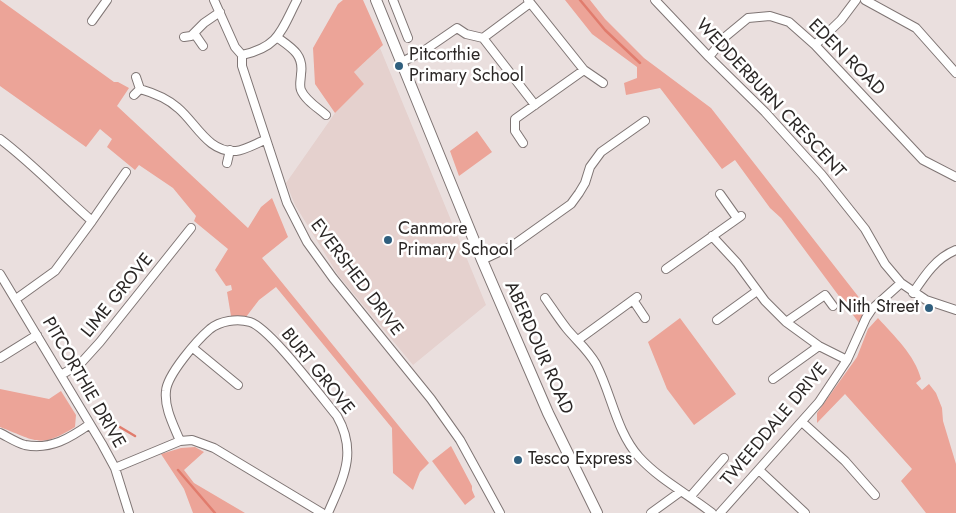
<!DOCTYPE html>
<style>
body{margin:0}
canvas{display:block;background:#eadfde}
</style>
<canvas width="956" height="513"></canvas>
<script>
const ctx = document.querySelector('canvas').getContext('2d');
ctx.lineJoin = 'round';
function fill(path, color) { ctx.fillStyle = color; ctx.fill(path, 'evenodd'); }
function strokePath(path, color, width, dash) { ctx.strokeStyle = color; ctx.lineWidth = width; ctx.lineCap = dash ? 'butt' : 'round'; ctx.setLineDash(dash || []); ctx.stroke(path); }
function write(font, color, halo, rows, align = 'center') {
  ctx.font = font + ' Jost,sans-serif'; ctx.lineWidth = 5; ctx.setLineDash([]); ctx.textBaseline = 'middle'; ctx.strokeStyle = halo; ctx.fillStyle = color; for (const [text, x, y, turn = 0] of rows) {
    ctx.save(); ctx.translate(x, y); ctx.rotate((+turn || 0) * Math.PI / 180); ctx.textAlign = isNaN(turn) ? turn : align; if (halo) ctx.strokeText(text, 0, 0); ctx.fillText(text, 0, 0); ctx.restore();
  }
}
const built = new Path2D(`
 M380 48 486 305 413 365 338 275 295 205 286 183 335 113 364 84 354 72Z`);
const green = new Path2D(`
 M0 0 114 82H118L129 88 117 106 248 228 261 207 272 198 288 237 262 258 429 463 420 472 413 490 393 473 392 428 276 287 259 300 246 317 231 316 227 292 232 290 231 285 226 286 215 270 228 249 194 221 196 216 173 188 139 165 135 170 107 147 112 139 100 129 86 147 0 86Z
 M343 0H363L383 45 354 72 364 84 335 113 315 84 313 48 338 4Z
 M565 0H590L605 19 644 58 711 108 868 309 859 323 781 218 770 208 735 160 722 169 660 88 626 95 624 83 637 78V67L592 34Z
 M477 131 492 152 459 176 450 151Z
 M680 318 736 394 694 425 667 389 648 342Z
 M878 318C894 336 915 355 921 379L916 383 922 390 929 384 936 393 942 408 943 421 956 464V513H926L901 481 912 469 845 394 817 423V413L857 357 868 329Z
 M0 389 49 399 61 391 76 415 75 427C39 449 37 441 0 427Z
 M451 446 472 486V490L475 497 465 505 432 461Z
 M195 447 204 452 184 470 194 483 245 513H193L184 489 161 454 181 448Z`);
const stream = new Path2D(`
 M580 0 605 30 640 63
 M98 414 135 436
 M178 470 215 513`);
const minor = new Path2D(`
 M214 0 235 47 242 55V66L287 203 307 242 333 278 431 399 460 440 500 513
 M393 0 408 38
 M528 0 584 70
 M655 0 709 57 765 112 822 175 865 229 885 264 901 283 926 300 956 310
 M865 0 916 28 956 73
 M92 21 107 0
 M194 33 203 46
 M184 37 191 36 204 23 220 12
 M278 38C292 48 304 55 301 74 301 79 299 85 301 90 305 100 318 108 326 115
 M483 38 530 3
 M815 45 841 20 856 0
 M242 55C279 47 281 31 297 0
 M709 57 725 37 748 18 770 16 789 22 815 45 923 160 956 177
 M402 62 425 50 457 28 466 34 483 38 535 105
 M136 77 140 89
 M134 95 140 89C154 93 167 98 178 108 196 123 208 153 236 151 245 150 257 143 265 140
 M0 139C33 164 61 194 92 221
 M523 143 515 131V119L584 70 603 83
 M227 163 230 150
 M720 194 737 218
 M712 236 737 263 765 301 786 322 819 346 847 360
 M482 260 512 246 571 204 579 193 585 183 590 167 601 152 645 121
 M666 269 741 216
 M0 274 102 444 115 468 129 513
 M913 293C925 275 936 258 956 250
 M545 298C552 308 559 319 567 329 577 341 588 350 596 364 612 395 616 431 639 457 660 480 688 494 712 513
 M16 299 55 271 92 221 126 172
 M633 300 645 318
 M717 320 757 291
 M786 322 825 295 833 306
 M578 340 637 297
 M193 348 238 385
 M0 358 37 335
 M61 375 81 363 100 342 191 228
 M773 379 819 346
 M802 422 845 461 875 495
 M0 433C8 437 17 443 25 445 51 450 70 438 90 424
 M180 441C174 426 164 408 166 391 167 375 197 340 210 329 220 321 237 318 250 322 270 328 321 397 337 416 358 453 343 478 328 513
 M115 468 180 441 192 440 214 448 322 513
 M759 470 805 513
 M690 497 724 458
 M651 513 680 492
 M720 513 819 402 847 360 866 318 872 309 901 283`);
const major = new Path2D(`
 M376 0 482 260 548 413 597 513`);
const markers = [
 [399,66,5,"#305f7e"],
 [388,240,5,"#305f7e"],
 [929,308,5,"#305f7e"],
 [518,460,5,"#305f7e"]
];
const poiNames = [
 ["Pitcorthie",409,56],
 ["Primary School",409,77],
 ["Canmore",398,230],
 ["Primary School",398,251],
 ["Nith Street",919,308,"right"],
 ["Tesco Express",528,460]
];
const streetNames = [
 ["EDEN ROAD",846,58,45],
 ["WEDDERBURN CRESCENT",770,99,47],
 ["EVERSHED DRIVE",356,278,53],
 ["LIME GROVE",118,296,-51],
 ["ABERDOUR ROAD",538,348,66],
 ["BURT GROVE",317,372,51],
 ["PITCORTHIE DRIVE",83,383,60],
 ["TWEEDDALE DRIVE",775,425,-50]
];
fill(built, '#e5d1ce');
fill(green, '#eca498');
strokePath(stream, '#e17c6d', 2.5);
strokePath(minor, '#7f7574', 10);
strokePath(major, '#7f7574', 12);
strokePath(minor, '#fff', 8);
strokePath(major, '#fff', 10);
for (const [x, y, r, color] of markers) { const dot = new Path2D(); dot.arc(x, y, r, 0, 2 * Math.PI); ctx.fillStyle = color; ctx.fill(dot); strokePath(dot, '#fff', 2); }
write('18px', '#2b2726', '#fff', poiNames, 'left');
write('18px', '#2b2726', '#fff', streetNames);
</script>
